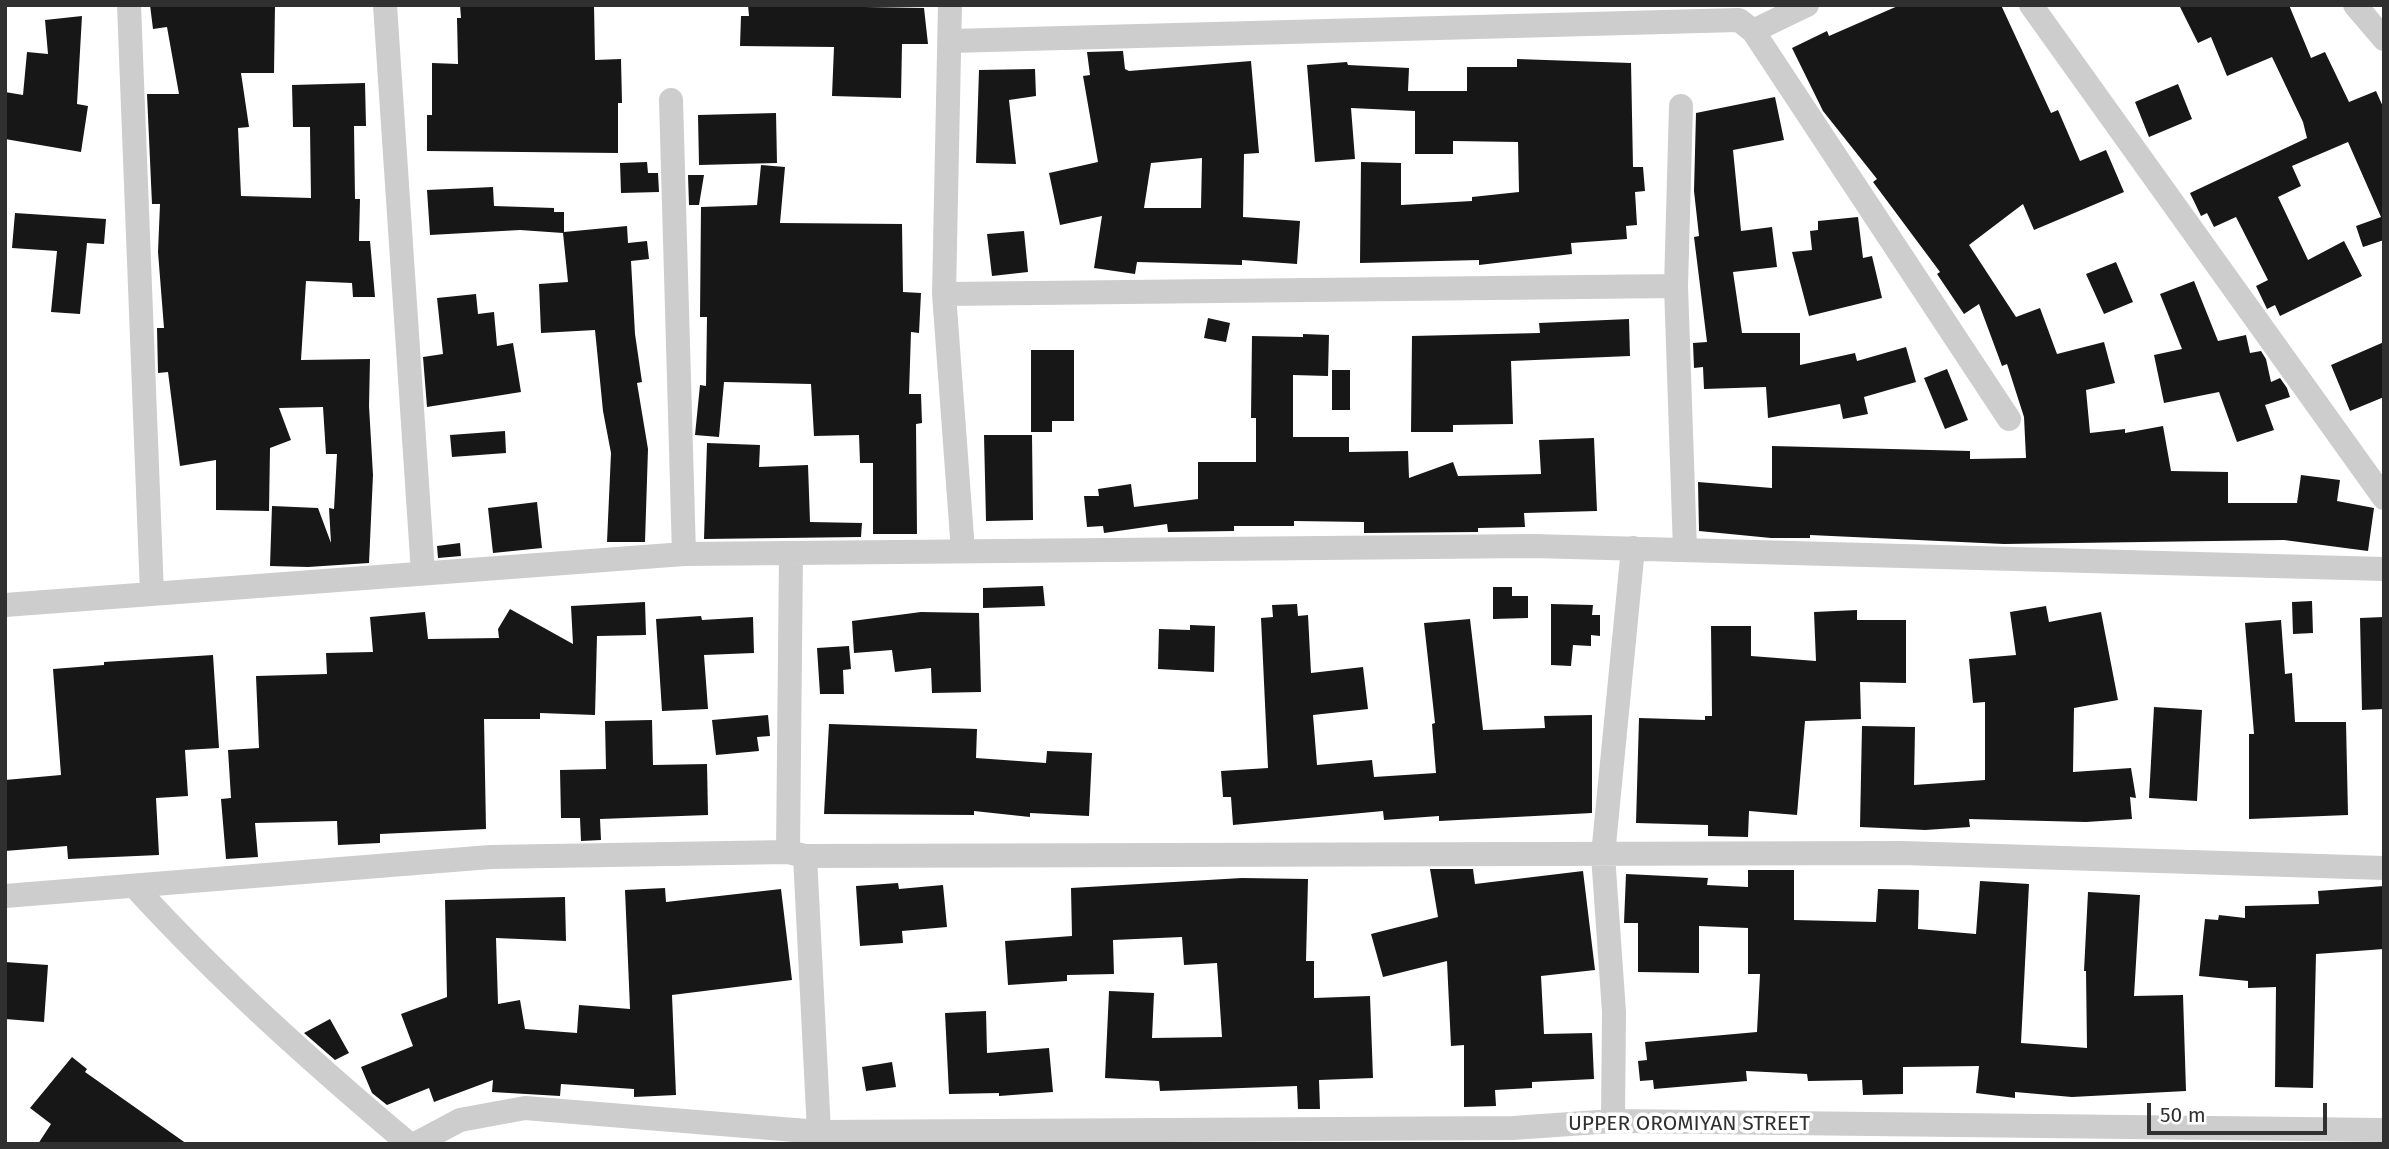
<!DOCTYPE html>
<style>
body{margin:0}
#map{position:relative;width:2389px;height:1149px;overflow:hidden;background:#fff;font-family:"Fira Sans",sans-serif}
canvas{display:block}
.frame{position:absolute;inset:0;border:7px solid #303030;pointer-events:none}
.scale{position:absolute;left:2147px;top:1103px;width:180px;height:32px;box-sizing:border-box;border:4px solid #303030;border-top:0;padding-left:9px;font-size:21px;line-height:24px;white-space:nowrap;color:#303030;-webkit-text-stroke:5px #fff;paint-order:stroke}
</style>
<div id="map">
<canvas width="2389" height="1149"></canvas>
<div class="frame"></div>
<div class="scale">50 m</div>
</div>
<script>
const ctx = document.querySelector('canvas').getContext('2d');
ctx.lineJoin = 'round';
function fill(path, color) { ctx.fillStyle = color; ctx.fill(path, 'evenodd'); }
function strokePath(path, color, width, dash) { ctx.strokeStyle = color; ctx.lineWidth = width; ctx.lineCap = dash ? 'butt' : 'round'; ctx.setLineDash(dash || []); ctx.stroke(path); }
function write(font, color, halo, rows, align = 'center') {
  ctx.font = font + ' "Fira Sans",sans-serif'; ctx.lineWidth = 7; ctx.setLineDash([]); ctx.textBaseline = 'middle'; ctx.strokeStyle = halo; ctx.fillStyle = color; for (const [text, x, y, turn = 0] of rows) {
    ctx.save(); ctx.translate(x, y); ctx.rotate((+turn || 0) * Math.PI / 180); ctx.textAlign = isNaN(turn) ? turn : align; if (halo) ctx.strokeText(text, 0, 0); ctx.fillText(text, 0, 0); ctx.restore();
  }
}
const building = new Path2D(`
 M150 5H275L274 73H241L249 127 238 128 241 196 311 198 310 127H293L292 85 365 83 366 126H354L355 199H360L359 241H370L375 297H353L352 283 306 281 301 360 370 359 369 406 373 475 369 563 308 567 270 566 272 506 318 508 331 543 329 508 334 509 337 454H326L323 407 279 408 291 440 270 448 269 511 216 510V460L180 466 168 372 158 373 157 328H164L158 252 160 204H152L147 94H179L167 27 153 29Z
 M460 5H594L595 60 621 59 622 103H618V153L427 151V115H432V63L458 64 457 18H461Z
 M748 5 924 8 928 44H902L901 98 832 96 834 47 740 46 741 16H749Z
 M1900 5H2001L2051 113 2058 110 2080 161 2106 150 2124 192 2034 230 2023 204 1969 245 2016 317 2040 308 2057 354 2104 342 2115 383 2086 390 2090 433 2125 429V433L2163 426 2171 471 2228 472V503H2297L2301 475 2340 480 2337 501 2374 508 2368 551 2284 540 2004 544 1810 535V538H1771L1699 531 1698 482 1772 488V446L1970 451V459L2026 458 2024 417 2007 364 2002 366 1979 304 1964 314 1937 274 1940 272 1873 182 1877 179 1823 111 1792 48 1827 31 1829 36Z
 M2179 5H2289L2311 58 2325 52 2349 102 2376 91 2384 109V240L2363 247 2356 226 2381 217 2348 142 2292 166 2301 186 2278 197 2308 260 2344 241 2362 276 2280 316 2275 305 2267 309 2256 286 2268 280 2236 217 2214 227 2207 213 2201 216 2190 193 2307 138 2303 122 2272 57 2227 76 2211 37 2198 43Z
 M82 16 77 104 88 106 81 152 5 139V92L23 95 27 52 48 54 45 20Z
 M1123 51 1125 69 1129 71 1251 61 1259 153 1244 154 1243 217 1300 221 1297 264 1242 260V265L1137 262 1135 274 1094 268 1102 216 1060 225 1049 173 1098 162 1083 76 1090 75 1087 52ZM1202 158 1201 208H1144L1151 163Z
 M1517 59 1631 63 1633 167H1643L1645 191 1635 192 1637 225 1626 226 1627 239 1571 243 1572 254 1479 265V260L1360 263 1361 162 1401 163V205L1472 201V197L1519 192 1518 142 1453 141V154H1415V111L1351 108 1355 159 1315 162 1307 65 1347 62 1348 65 1409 68 1408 91H1467V67H1517Z
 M1035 69 1036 96 1009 100 1016 164 976 163 979 70Z
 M2178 84 2192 119 2149 137 2135 102Z
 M1775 97 1784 140 1733 150 1741 231 1772 227 1777 267 1733 272 1742 333H1800V365L1855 353 1857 361 1906 347 1916 382 1864 397 1868 414 1843 419 1840 404 1768 418 1766 387 1704 389 1703 367 1694 368 1693 343 1707 342 1694 237 1699 236 1694 191 1696 113Z
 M776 113 777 163 699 165 698 115Z
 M647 162 648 173H658L659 192 621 193 620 163Z
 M761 165 785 167 780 223 902 224 903 292 921 293 919 333 911 332 909 394H921L922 423 916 424 917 534H873V463H860L859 435 814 436 811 384 724 382 719 437 695 435 700 385 706 386 707 317H700L701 207 757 205Z
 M688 175H704L699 205H689Z
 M493 187 494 206 554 208V212H564V232L627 226 628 243 647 241 649 259 631 261 635 334 642 382 637 383 648 449 645 542H607L611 453 603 411 595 330 541 333 539 284 568 282 563 233 520 230 430 235 427 190Z
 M15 213 106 219 104 244 87 243 80 314 51 312 57 251 12 248Z
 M1858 217 1863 258 1872 256 1882 298 1809 316 1792 252 1812 250 1810 231 1818 230V221Z
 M1024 231 1028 272 992 276 987 234Z
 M2116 262 2133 302 2104 314 2086 274Z
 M2194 281 2218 341 2246 335 2250 353 2261 351 2266 359 2271 382 2280 378 2287 388 2290 397 2265 405 2274 430 2237 442 2219 392 2164 403 2154 355 2182 349 2160 294Z
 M476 294 478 314 494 312 497 346 513 343 521 392 427 407 423 357 443 354 437 298Z
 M1208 318 1230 323 1226 342 1204 338Z
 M1629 319 1630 356 1511 361 1513 424 1453 425V432H1411L1412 336 1540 333 1539 323Z
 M1303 334 1329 335 1328 376 1293 375V437H1349V452L1408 451 1409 478 1453 462 1458 476 1541 474 1539 440 1594 438 1597 511 1524 513 1525 527 1478 528V532L1364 533V522L1294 521V526H1234V531L1168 532 1167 524 1104 533 1103 526 1087 527 1084 496H1099L1098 489 1131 484 1134 507 1198 499V462H1256V418H1251L1252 336 1303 337Z
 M2384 342V397L2350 411 2331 365Z
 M1031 350H1074V421H1052V432H1031Z
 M1947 369 1968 420 1945 429 1924 378Z
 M1332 370H1350V410H1332Z
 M505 431 506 453 452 457 450 435Z
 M984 435H1032L1033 520 986 521Z
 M707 443 760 445 759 467 808 465 810 522 862 523 861 537 704 539Z
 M537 502 542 548 493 553 488 508Z
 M460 543 461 556 438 558 437 546Z
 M1043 586 1045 606 983 608V588Z
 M1493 587H1512V596H1528V618L1493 619Z
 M2312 601 2313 633 2293 634 2292 602Z
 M645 602 646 635 597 636 595 715 540 713V719H484L486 829 380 834V843L338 845 337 821 255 823 258 857 226 859 221 799 231 798 228 750 259 748 256 676 327 674 326 653 373 652 370 617 425 612 428 639 499 638 498 629 510 609 573 644 571 606Z
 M1297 604 1298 616 1308 615 1311 673 1363 667 1368 709 1313 715 1317 765 1372 760 1374 777 1436 773 1432 724 1435 723 1424 623 1470 619 1483 730 1545 728 1544 716 1592 715V813L1439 821V816L1384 820 1383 811 1233 825 1231 797H1223L1221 771 1268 768 1261 618 1273 617 1272 605Z
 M1551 604 1593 605 1592 615H1600V636L1591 635V646L1573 645 1571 666 1551 665Z
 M2046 606 2049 622 2101 612 2118 700 2074 708 2073 772 2131 768 2136 798 2130 797 2132 819 2086 822 1969 819 1970 827 1925 830 1860 827 1862 726 1915 727 1914 785 1985 780V702L1973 703 1969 659 2016 655 2010 612Z
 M1857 610V620H1906V683L1860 682 1861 719 1805 721 1797 815 1749 811 1748 837 1708 836V825L1636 823 1639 718 1705 720V716H1712L1711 626H1751V656L1816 661 1814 612Z
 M921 612 979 613 981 692 932 693 931 668 895 672 892 650 854 653 852 621Z
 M701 616 702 620 753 617 754 653 704 655 708 709 662 711 656 619Z
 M2384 617V709L2362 710 2360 618Z
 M2281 620 2285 674 2292 673 2295 722H2346L2348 815 2249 819V734H2254L2245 623Z
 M1190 625 1215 626 1214 672 1158 669 1159 629 1190 630Z
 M849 646 851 669 843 670 844 694H820L817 648Z
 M213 655 219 748 185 750 188 796 156 798 159 855 68 859 67 846 5 851V780L61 775 53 669 104 665V662Z
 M2154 707 2202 710 2197 801 2149 798Z
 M768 715 770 736 757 737 759 751 716 755 712 720Z
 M652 720 653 765 707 764 708 815 600 819 601 840 581 841 580 818H561L560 770 606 769 605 721Z
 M829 724 977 729 976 758 1046 763 1047 751 1092 753 1089 816 1030 813V817L974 811V815L824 814Z
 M1430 869H1473L1475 884 1583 871 1595 970 1541 976 1544 1034 1592 1033 1594 1079 1532 1082V1088L1495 1090 1496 1106 1464 1107V1045L1451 1046 1447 961 1383 977 1371 934 1438 917Z
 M1748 870H1794V920L1876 922 1878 889 1919 890 1918 929 1976 934 1980 881 2029 884 2021 1043 2087 1048 2086 971H2084L2088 892 2140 895 2134 996 2183 995 2186 1091 2072 1097 2015 1092V1098L1976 1093 1979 1066 1903 1067V1094L1863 1095 1862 1080 1808 1081 1807 1074 1746 1071 1747 1081 1654 1089 1653 1080 1640 1081 1638 1061 1647 1060 1645 1042 1757 1032 1760 974H1748V928L1699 926V973L1638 972V923H1624L1626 874 1708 878 1707 885 1748 887Z
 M1242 878 1308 879 1306 961H1314V998L1370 996 1373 1078 1319 1080 1320 1109H1298L1297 1086 1160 1091 1159 1081 1105 1078 1109 991 1154 993 1152 1038 1222 1037 1217 963 1184 965 1182 937 1113 940 1114 974 1067 975V981L1008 985 1005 941 1072 936 1071 888Z
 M898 883 899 889 943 885 947 927 902 931 903 943 860 946 856 886Z
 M2384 886V949L2316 954 2313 1088 2275 1087 2276 987 2248 988V981L2199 976 2205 919 2218 920 2219 915 2245 918V906L2319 904 2318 891Z
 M665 888 666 902 781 889 792 980 672 995 676 1095 634 1097V1089L561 1084 560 1096 492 1092 493 1080 434 1102 429 1088 387 1105 372 1093 361 1067 413 1046 401 1014 447 997 445 900 565 897 566 941 496 938 498 1004 520 1000 525 1029 577 1033 579 1005 630 1009 625 890Z
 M5 962 48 965 44 1022 5 1019Z
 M986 1011 987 1053 1049 1048 1053 1092 999 1096V1093L949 1094 945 1013Z
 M330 1019 349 1053 335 1060 304 1033Z
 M72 1057 87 1069 85 1072 187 1144H38L51 1124 30 1108Z
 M892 1062 896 1087 866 1091 862 1067Z`);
const street = new Path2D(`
 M129 5 152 594
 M385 5 423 573
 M950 5 944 294 963 551
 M2031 5 2384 498
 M2355 5 2384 39
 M1753 31 1807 5
 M951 41 1739 20 1753 31 2009 419
 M671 100 684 554
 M1681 106 1676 286 1685 550
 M944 294 1676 286
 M5 605 684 554 1533 546 2384 569
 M788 852 791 553
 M805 856 819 1132
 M135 887C220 980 313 1063 409 1144
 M5 896 490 857 788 852 805 856 1902 853 2384 868
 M1613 1121 1614 1012 1603 855 1633 548
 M415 1144 460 1120 525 1108 819 1132 1513 1128 1613 1121 2384 1130`);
const streetNames = [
 ["UPPER OROMIYAN STREET",1689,1124]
];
fill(building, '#171717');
strokePath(street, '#cdcdcd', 24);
write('21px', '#303030', '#fff', streetNames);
</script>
